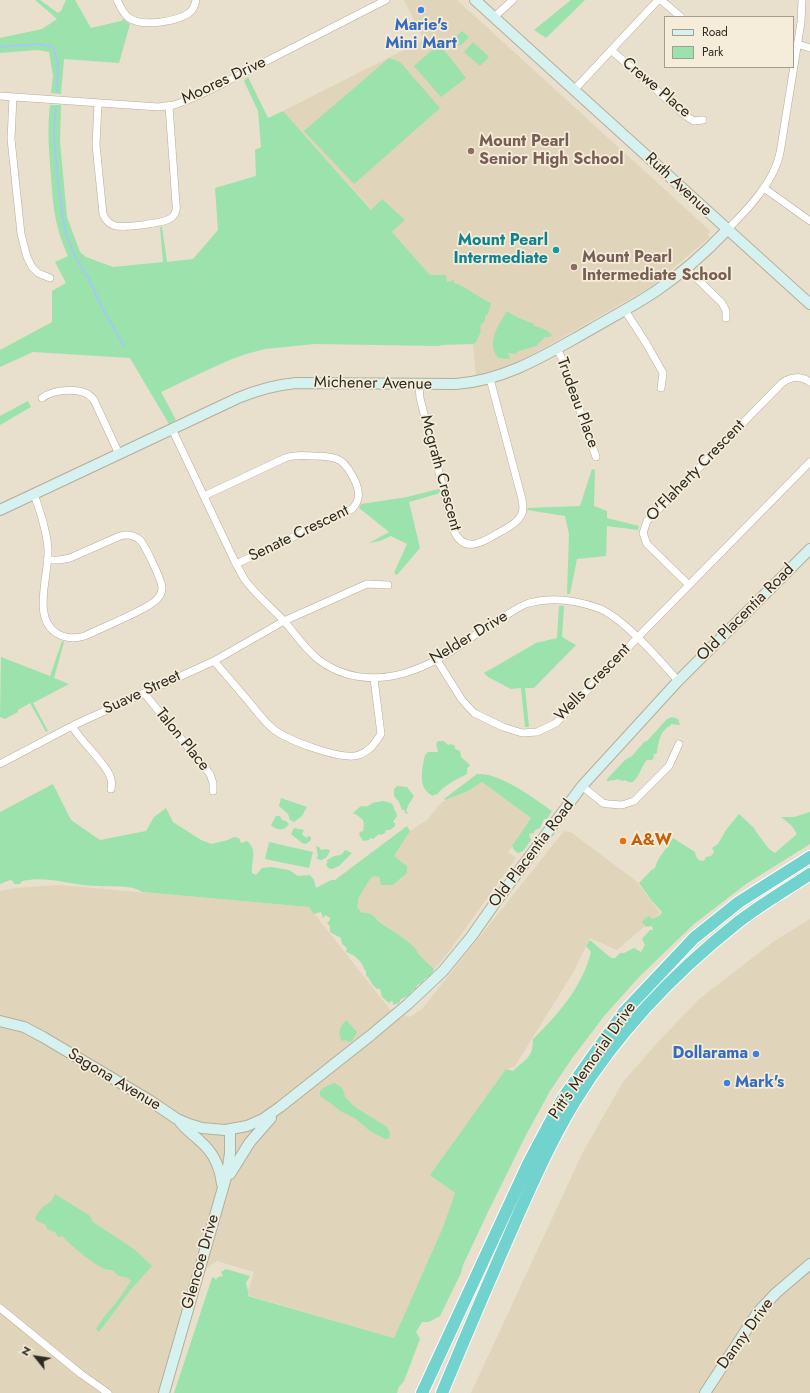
<!DOCTYPE html>
<style>
body{margin:0}
#map{position:relative;width:810px;height:1393px;overflow:hidden;background:#e8dfcc;font-family:Jost,sans-serif}
canvas{display:block}
.legend{position:absolute;left:664px;top:16px;width:130px;height:52px;box-sizing:border-box;background:#f5ecd9;border:1px solid #a59e90;margin:0;padding:5px 7px;list-style:none;font-size:12px;color:#2d2a22}
.legend li{display:flex;align-items:center;gap:8px;height:20px}
.legend b{width:20px;border:1px solid #a59e90}
.north{position:absolute;left:16px;top:1337px;width:40px;height:40px;-webkit-text-stroke:3px #f5ecd9;paint-order:stroke;rotate:300deg;font-size:11px;font-weight:700;line-height:16px;text-align:center;color:#2d2a22}
.north::after{content:'';display:block;margin:auto;width:14px;height:18px;background:#2d2a22;clip-path:polygon(50% 0,100% 100%,50% 72%,0 100%)}
</style>
<div id="map">
<canvas width="810" height="1393"></canvas>
<ul class="legend">
<li><b style="height:5px;background:#d5f2f0"></b>Road</li>
<li><b style="height:11px;background:#9ce2ad"></b>Park</li>
</ul>
<div class="north">N</div>
</div>
<script>
const ctx = document.querySelector('canvas').getContext('2d');
ctx.lineJoin = 'round';
function fill(path, color) { ctx.fillStyle = color; ctx.fill(path, 'evenodd'); }
function strokePath(path, color, width, dash) { ctx.strokeStyle = color; ctx.lineWidth = width; ctx.lineCap = dash ? 'butt' : 'round'; ctx.setLineDash(dash || []); ctx.stroke(path); }
function write(font, color, halo, rows, align = 'center') {
  ctx.font = font + ' Jost,sans-serif'; ctx.lineWidth = 3.5; ctx.setLineDash([]); ctx.textBaseline = 'middle'; ctx.strokeStyle = halo; ctx.fillStyle = color; for (const [text, x, y, turn = 0] of rows) {
    ctx.save(); ctx.translate(x, y); ctx.rotate((+turn || 0) * Math.PI / 180); ctx.textAlign = isNaN(turn) ? turn : align; if (halo) ctx.strokeText(text, 0, 0); ctx.fillText(text, 0, 0); ctx.restore();
  }
}
const built = new Path2D(`
 M404 0H457L708 229 710 231 708 235 710 237 652 286 526 358 502 368 476 375 473 344 430 275 392 232 404 220 372 210 283 111 424 40Z
 M482 782 531 818 508 852 516 858 447 954 434 969 374 916 362 913 357 907 358 903V899L370 879 374 876 379 877V880L387 884 393 885 401 879 407 866 394 856 410 831 427 820 442 802 468 791Z
 M564 831 572 833 636 881 660 913 617 950 590 938 574 971 515 1066 506 1070 430 1175 455 1193 443 1227 394 1338 247 1295 254 1272 217 1261 204 1270 169 1393H0V891L16 888 59 885 309 907 392 1012 410 1017 422 1009Z
 M810 919V1393H471L583 1152 623 1082 658 1042 698 1000 773 942Z`);
const green = new Path2D(`
 M35 0H40L58 13 61 11 66 0H75L91 28 121 21 123 19 130 24 119 63 64 59 61 94 51 93 53 76 49 52 38 50 0 53V38L42 29 57 19Z
 M571 0H585L546 38 534 30Z
 M462 31 469 37 460 46 453 40Z
 M473 42 489 57 480 66 464 52Z
 M439 44 466 78 441 97 414 66Z
 M389 58 400 62 440 108 354 184 304 131Z
 M248 77 268 118 283 111 371 210 382 199 405 220 392 232 430 275H446L447 282 454 280V283C468 287 478 298 491 303L488 314 485 316V321C482 323 479 327 481 331L476 342 473 344 441 345 440 346 314 344 265 349 246 354 232 359 203 372 161 392 176 420 169 424 130 358 33 352 0 367V350L52 322V291L66 283 55 262 68 256C55 227 53 207 51 176 49 151 47 129 50 105H61L60 142 67 217 80 252 86 257 113 267 163 262 160 227H162L167 262 193 259 218 230 215 188 256 176 255 150 261 147 258 111 244 81Z
 M507 311C510 314 529 323 533 323L534 326C542 328 546 329 552 335L549 337H545L536 346 519 351 515 354 508 353 510 359 498 358C486 342 498 326 507 311Z
 M28 401 31 407 0 425V416Z
 M592 469 595 470 594 506 607 511V518L639 526 638 530 607 526 606 556 577 559 570 594H567L569 534 565 516 527 510 528 508 580 506Z
 M439 489 440 493 409 502 420 548 397 575 394 573 407 544 391 536 380 541 369 543 389 532 359 508 361 504 407 497Z
 M559 606H564L562 637 576 645 534 688H525L529 727H525L521 688 511 689 488 677 484 673 536 643 557 638Z
 M62 641 64 642 54 678 69 684 33 703 48 731 46 732 30 703 18 710V712L5 719 0 717 1 657 50 676Z
 M672 717 678 719 680 725 671 724 670 726C660 730 658 744 657 753L653 755 654 757 652 760H647C642 765 637 781 632 782 630 783 627 781 625 780L623 781 617 779 615 780 607 781V779L625 760 632 756 644 742 647 741 667 719Z
 M438 741H444L448 745 451 744 455 746V749L460 751 461 757 470 765 469 767 467 768V774C459 778 441 787 437 795L435 794 433 796C417 788 422 770 425 755L428 752H438L436 744Z
 M477 774C499 772 534 798 552 811L547 819H544L540 828 535 830 534 833 529 834 531 840 523 851 518 853 514 850 512 846 531 818 482 782 468 791 446 800 444 799Z
 M53 784 71 820 100 840 146 831 154 817 166 808 173 822 201 840 211 844 228 840 234 837 239 838 241 843 247 841C258 850 251 860 252 873L256 875 262 868 271 867 289 870 298 876 310 875 314 880 316 888 331 880H335L407 826 410 831 394 856 407 866V873L393 885H381L379 877 374 876 370 879 358 899V903L357 907 362 913C366 912 370 913 374 916 376 918 378 921 381 923 391 931 415 943 419 955L434 969C432 974 429 977 424 979L423 983C420 983 416 985 416 989L413 990 408 996 401 999 399 1003 393 1005V1002L391 1001 389 1003 382 997 380 989H377C374 987 371 982 369 979V978L366 976V971C363 968 364 967 362 964 358 958 352 954 346 952L347 948 342 944 341 938 330 932V926L327 923 330 920V917H328L326 915 323 918 321 912 314 914 309 907 142 892C131 884 111 887 99 886 73 886 48 875 22 881L20 884H14L13 881 10 880 0 884V812Z
 M397 786 407 787 414 796 407 807H408L406 811 408 813 406 814 404 810H402L399 802 394 796V789Z
 M281 798 307 807 302 816 294 822 290 820 288 814 279 806Z
 M383 801 391 803 394 807V809L396 812 397 816 393 822 395 823V826L390 830H386L385 833 381 835 379 834 373 839 370 838 369 840 363 841 359 834 360 832 363 831 364 825 363 820 358 816 356 814H353L354 812 361 806C365 807 370 806 372 803Z
 M810 812V844L746 884 694 924 639 977 605 1015 573 1057 550 1091 526 1135 487 1214 463 1265 461 1273 440 1316 429 1322H422L416 1332 420 1339 404 1381 399 1387 397 1393H174L212 1278 214 1277 216 1280 218 1277 223 1276 221 1272 226 1269 250 1276 246 1283 248 1291V1296L394 1338 443 1227 455 1193 430 1175 506 1069 513 1071C526 1058 533 1059 533 1039 557 1016 583 986 591 952L586 946 590 940 611 958H615L620 953H624L634 948 641 952 645 945 642 939 650 930H653L652 926 646 927 642 922 645 918 649 916 652 919 660 915 662 912 651 900 639 883C645 878 648 872 655 868 658 857 667 848 673 838L695 852C696 858 698 861 704 861L706 857 711 856 714 852 712 848 718 844 726 830 739 814 754 828 757 833 769 849 775 853 797 834 792 826 781 817H794Z
 M276 816H280L282 820 286 821 289 824C284 831 277 831 271 825Z
 M294 828 304 830 302 834 306 838 309 836 311 837V840L306 844 302 843 291 834Z
 M269 842 313 852 309 868 265 859Z
 M316 846 319 847 321 850 326 849 330 850C328 856 326 859 320 860L316 858 318 856Z
 M345 850 352 853 339 866 332 869 328 868 326 864 328 862 326 861C328 860 330 858 332 857 338 854 340 858 345 850Z
 M346 1020 357 1032 352 1041 349 1042 345 1040 342 1041C337 1032 340 1027 346 1020Z
 M334 1083C342 1086 344 1090 345 1097L355 1107 387 1127 390 1133 389 1138 385 1139 370 1131 355 1118 342 1112 322 1097 320 1096V1091L323 1088Z
 M55 1194 90 1216 93 1222 134 1249 152 1266 132 1288 99 1332 96 1329 104 1317 116 1303 131 1281 128 1278C126 1277 122 1277 119 1276 116 1275 115 1271 112 1270 110 1270 107 1270 105 1269 96 1266 68 1244 63 1236L58 1237 55 1232 47 1229 46 1225 37 1221 35 1218C39 1211 43 1205 51 1202Z`);
const stream = new Path2D(`
 M0 47 40 44 53 47 58 62 57 91
 M56 107 54 128 55 148 59 191 65 231 75 257 89 279 99 301 124 346`);
const street = new Path2D(`
 M117 0C120 6 123 14 129 18 142 27 176 22 189 13 193 10 195 5 196 0
 M661 0 681 17
 M494 17 513 0
 M797 44 810 48
 M611 50 686 116 694 121 703 120
 M574 90 658 0
 M0 96 158 107 174 105 185 101 210 90 386 0
 M13 97 11 139 21 234 27 257 32 267 38 273 50 278
 M98 103 96 145 103 214C105 219 108 223 113 225 120 229 165 223 171 218 176 214 177 209 176 204L169 106
 M764 188 810 221
 M727 230C748 209 774 182 780 153L801 22 802 0
 M686 268 722 303 726 311V318
 M624 309 646 343 663 373 661 388
 M557 348 562 359 596 457
 M419 385 420 398 454 531C465 555 485 541 500 532 507 528 516 524 520 517 524 512 523 506 522 499L490 379
 M42 398C54 389 84 386 94 400L119 454
 M172 429 236 564C239 569 242 575 245 580 256 595 272 608 285 622 296 635 306 650 319 660 356 687 399 680 436 660 458 649 478 631 500 619 509 614 519 606 529 603 551 597 576 600 598 608 621 616 661 661 678 681
 M34 494C40 511 48 534 48 551 49 576 31 619 58 634 67 639 75 639 85 636 98 629 152 608 158 598 161 595 162 591 162 587 161 579 145 545 140 540 134 535 127 534 120 536L70 558 59 560H47
 M204 496 285 458C294 455 303 455 313 456 339 456 345 459 356 483 360 493 360 501 352 509L236 564
 M689 585 647 544 643 533 647 521 782 383C791 376 801 376 810 382
 M437 660 462 700 474 713 503 727 522 733 537 732 556 723 637 638 810 462
 M214 661C226 675 238 689 250 703 257 712 264 721 272 728 286 740 342 761 359 755 370 751 375 743 381 734L374 679
 M144 693 210 774 213 783V791
 M72 726C82 743 103 760 110 776 112 781 112 785 111 789
 M0 764 72 726 214 661 284 621 367 584 388 585
 M582 786 603 803 608 804 622 805 634 801 669 766 679 744
 M0 1308 81 1374 108 1393`);
const secondary = new Path2D(`
 M475 0 810 304
 M0 510 238 398C257 390 275 385 296 383L456 384C507 380 547 354 590 330 612 317 635 305 656 291 681 274 706 252 727 230
 M0 1021 24 1027 43 1037 149 1100 177 1119 189 1124 202 1128 225 1130 247 1126 263 1119 280 1107 371 1035 408 1004 443 971 471 937 495 903 582 786 678 681 810 549
 M180 1122C186 1130 194 1135 201 1142 214 1153 220 1168 222 1184
 M230 1174 250 1142 271 1118
 M164 1393 227 1174 230 1153V1129
 M705 1393 758 1312 776 1293 810 1264`);
const highway = new Path2D(`
 M422 1393 529 1162 563 1098 624 1012 694 938 739 902 810 857
 M442 1393C467 1333 493 1272 519 1213 536 1175 553 1137 575 1101 617 1033 674 973 737 923 760 905 786 890 810 874`);
const markers = [
 [421,10,4,"#3f7fe0"],
 [471,151,4,"#8d6e63"],
 [556,250,4,"#0f9aa8"],
 [574,267,4,"#8d6e63"],
 [623,841,4,"#e8710a"],
 [756,1054,4,"#3f7fe0"],
 [727,1083,4,"#3f7fe0"]
];
const shopNames = [
 ["Marie's",421,26],
 ["Mini Mart",421,44],
 ["Dollarama",748,1054,"right"],
 ["Mark's",735,1083,"left"]
];
const streetNames = [
 ["Moores Drive",224,81,-25],
 ["Crewe Place",656,88,40],
 ["Ruth Avenue",678,185,43],
 ["Michener Avenue",373,384,1],
 ["Trudeau Place",577,403,70],
 ["O'Flaherty Crescent",696,471,-46],
 ["Mcgrath Crescent",440,473,75],
 ["Senate Crescent",299,534,-26],
 ["Old Placentia Road",746,613,-45],
 ["Nelder Drive",469,638,-31],
 ["Wells Crescent",593,683,-46],
 ["Suave Street",142,693,-25],
 ["Talon Place",182,740,51],
 ["Old Placentia Road",532,854,-53],
 ["Pitt's Memorial Drive",593,1061,-55],
 ["Sagona Avenue",114,1080,31],
 ["Glencoe Drive",201,1262,-74],
 ["Danny Drive",746,1334,-54]
];
const educationNames = [
 ["Mount Pearl",479,142],
 ["Senior High School",479,160],
 ["Mount Pearl",582,258],
 ["Intermediate School",582,276]
];
const cultureNames = [
 ["Mount Pearl",548,241],
 ["Intermediate",548,259]
];
const foodNames = [
 ["A&W",631,841]
];
fill(built, '#e0d4ba');
fill(green, '#9ce2ad');
strokePath(stream, '#a4caf3', 2);
strokePath(street, '#b6ad9b', 8);
strokePath(secondary, '#b6ad9b', 12);
strokePath(highway, '#fff', 14);
strokePath(street, '#fff', 7);
strokePath(secondary, '#d5f2f0', 10);
strokePath(highway, '#72d2cd', 12);
for (const [x, y, r, color] of markers) { const dot = new Path2D(); dot.arc(x, y, r, 0, 2 * Math.PI); ctx.fillStyle = color; ctx.fill(dot); strokePath(dot, '#f5ecd9', 1.5); }
write('bold 16px', '#366cbe', '#f5ecd9', shopNames);
write('16px', '#2d2a22', '#f5ecd9', streetNames);
write('bold 16px', '#785e54', '#f5ecd9', educationNames, 'left');
write('bold 16px', '#0d838f', '#f5ecd9', cultureNames, 'right');
write('bold 16px', '#c56008', '#f5ecd9', foodNames, 'left');
</script>
